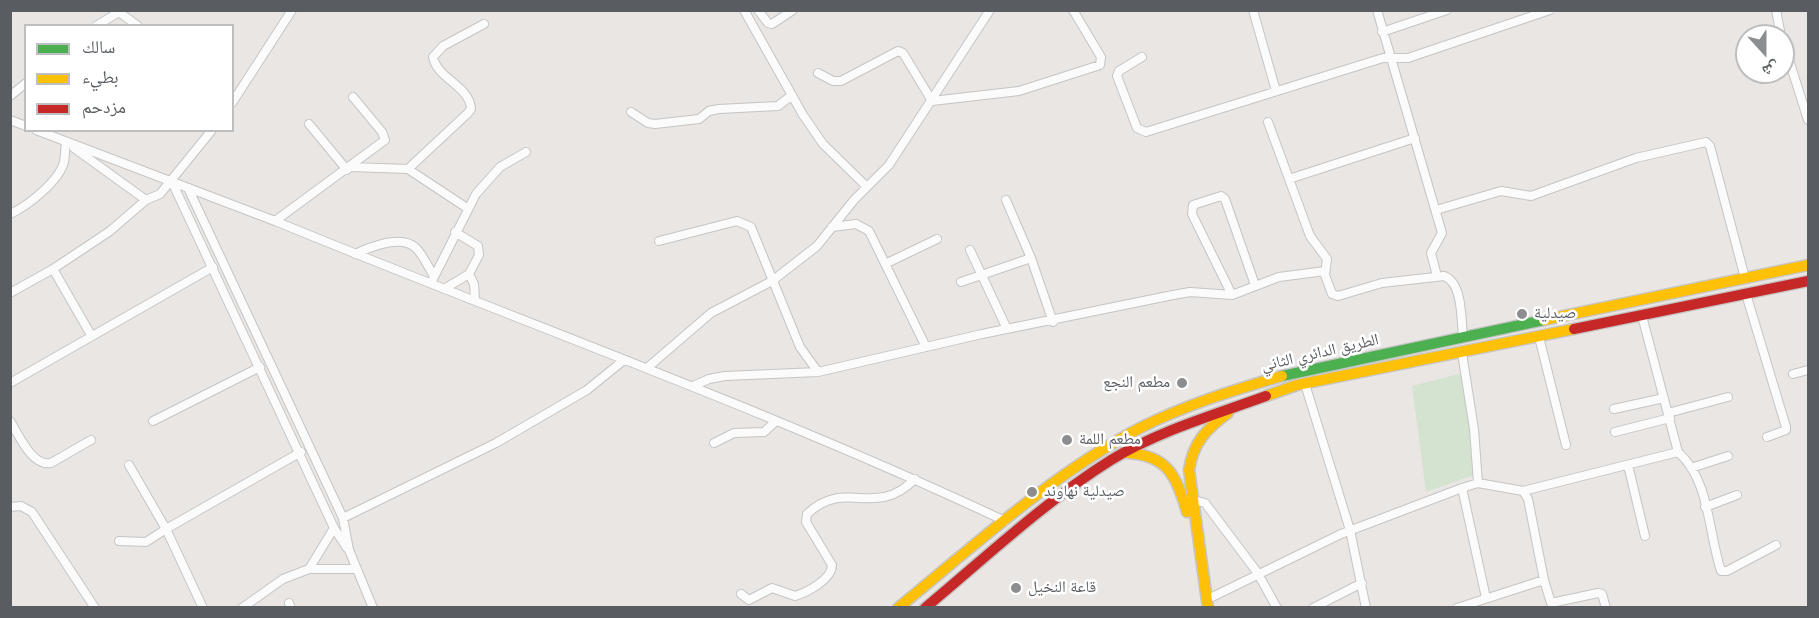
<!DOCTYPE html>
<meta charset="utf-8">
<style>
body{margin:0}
#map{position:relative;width:1819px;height:618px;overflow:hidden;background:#e9e6e3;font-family:Arial,"Noto Naskh Arabic",sans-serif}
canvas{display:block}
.frame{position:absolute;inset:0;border:12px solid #595d61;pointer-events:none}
.legend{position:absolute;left:24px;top:24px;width:210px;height:108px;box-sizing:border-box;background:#fff;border:2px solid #bdbec0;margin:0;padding:8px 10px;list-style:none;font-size:18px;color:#595d61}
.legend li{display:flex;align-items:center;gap:12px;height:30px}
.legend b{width:30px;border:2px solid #bdbec0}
.north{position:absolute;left:1735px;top:24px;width:60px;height:60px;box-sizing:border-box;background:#fff;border:2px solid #bdbec0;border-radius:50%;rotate:159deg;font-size:16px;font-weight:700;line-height:24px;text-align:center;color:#595d61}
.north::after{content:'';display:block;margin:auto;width:21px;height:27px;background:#8b8d8e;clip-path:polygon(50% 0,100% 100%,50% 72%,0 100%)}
</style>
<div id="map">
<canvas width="1819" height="618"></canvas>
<div class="frame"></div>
<ul class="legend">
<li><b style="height:8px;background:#4caf50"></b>سالك</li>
<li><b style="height:8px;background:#ffc107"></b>بطيء</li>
<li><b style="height:8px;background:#c62828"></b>مزدحم</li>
</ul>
<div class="north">ش</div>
</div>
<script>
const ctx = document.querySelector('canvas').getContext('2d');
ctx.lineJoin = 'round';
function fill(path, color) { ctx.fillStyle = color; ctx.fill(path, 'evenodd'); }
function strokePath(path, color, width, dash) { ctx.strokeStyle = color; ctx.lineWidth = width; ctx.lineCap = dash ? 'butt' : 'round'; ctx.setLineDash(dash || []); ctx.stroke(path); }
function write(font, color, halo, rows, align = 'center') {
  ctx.font = font + ' Arial,"Noto Naskh Arabic",sans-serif'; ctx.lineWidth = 5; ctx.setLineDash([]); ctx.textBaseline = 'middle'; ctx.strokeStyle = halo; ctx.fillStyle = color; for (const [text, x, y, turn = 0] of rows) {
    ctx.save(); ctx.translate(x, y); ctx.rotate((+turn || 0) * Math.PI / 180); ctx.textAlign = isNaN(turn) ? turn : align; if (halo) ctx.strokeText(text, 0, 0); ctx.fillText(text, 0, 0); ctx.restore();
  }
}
const green = new Path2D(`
 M1463 373 1476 471 1474 475 1426 492 1412 386Z`);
const street = new Path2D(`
 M744 10 803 115 823 144 867 187
 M758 10 768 23 772 24 793 10
 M1253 10 1276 91
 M1377 10 1442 233 1431 253 1437 276
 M1776 10 1781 36
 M96 26 119 12 138 26
 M1382 32 1447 10
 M1783 41 1808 120
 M1142 57 1119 71 1117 76 1137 128 1146 132 1383 58H1408L1550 10
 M818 73 833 81H841L898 51 903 53 932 101 1019 91 1100 65 1101 57 1073 10
 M10 96 26 83
 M232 103 292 10
 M631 112 648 123 655 124 699 119 709 111 719 109 778 106 792 95
 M10 120 26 126
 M1268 122 1310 236 1327 259 1325 275 1332 294 1338 296 1382 283 1444 276C1463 283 1461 319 1463 337
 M309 124 347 170
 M36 130 275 221 385 140 382 132 353 97
 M74 148 146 200
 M351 167 408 169 468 113 471 109C470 86 437 79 433 57L443 46 484 24
 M408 169 467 208
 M1289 179 1415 138
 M172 182 334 528 347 548
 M188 188 343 518 349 550 373 608
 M1006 200 1031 258 1053 322
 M1436 210 1501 191 1531 196 1636 158 1706 142 1710 146 1745 278
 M10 214C28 206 59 181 64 162 65 156 65 149 66 143
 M275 221C518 321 767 409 1005 521
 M832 227 856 224 869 231 926 347
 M659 241 737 221 751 227 800 347 818 372
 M970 250 1007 329
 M355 254C370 247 401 234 416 248 423 255 428 267 434 276
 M885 264 937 239
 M469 274 474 284 475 300
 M961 282 1031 258
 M431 283 476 194 500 167 526 152
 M444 289 469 274 479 255 478 246 455 232
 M10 293 53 269
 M1746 294 1786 427V430L1767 437
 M1232 295 1192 214 1193 205 1221 196 1225 199 1255 285
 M1642 316 1678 452
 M91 335 53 269 110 231 146 200 160 194 212 130
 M1539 337 1566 445
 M1462 353 1474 429 1478 483
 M647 368 711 313 772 281 817 246 854 200 889 165 990 10
 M1793 374 1808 370
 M10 383 213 267
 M1305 384 1350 530 1366 608
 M693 386 709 379 725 376 818 372 982 334 1173 295 1190 292 1232 295 1279 277 1325 271
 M1614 409 1664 398
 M1668 413 1728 397
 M10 421C19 435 32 467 51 463L91 440
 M153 421 260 367
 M1615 432 1670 418
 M714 443 734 433 764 432 776 421
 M129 465 166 529 301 452
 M1628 465 1645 536
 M1691 468 1728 456
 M1462 488 1486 598
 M1523 491 1678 452C1710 480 1708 532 1721 571H1727L1776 545
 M1190 499 1205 503 1257 572 1277 608
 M10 507 21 506 32 512 95 608
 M1705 507 1737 495
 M343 518 496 443 587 390 624 360
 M119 541 146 542 166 529 203 608
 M309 569 334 528
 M741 594 749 600 772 588 795 596C808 592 832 579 832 565L806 522 807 514C846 477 874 520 915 479
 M1206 600 1341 534 1462 488 1478 483 1523 491 1528 499 1544 580 1551 603 1598 593 1602 594 1606 608
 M289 603 291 608
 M242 608 283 579 309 569H355
 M1313 608 1362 583
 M1457 608 1544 580`);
const fast = new Path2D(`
 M1282 376 1544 320`);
const slow = new Path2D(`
 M1544 320 1808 265
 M1266 396 1297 385 1574 329
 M1127 453C1168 455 1176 476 1187 512
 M898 608C975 545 1051 475 1140 428 1185 405 1234 390 1282 376
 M1208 608 1189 470C1193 443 1206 429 1228 413`);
const jam = new Path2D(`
 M1574 329 1808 281
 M925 608C985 558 1044 502 1111 460 1158 431 1214 415 1266 396`);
const markers = [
 [1522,314,6,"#8b8d8e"],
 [1182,383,6,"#8b8d8e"],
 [1067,440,6,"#8b8d8e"],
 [1032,492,6,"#8b8d8e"],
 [1016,588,6,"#8b8d8e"]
];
const poiNames = [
 ["صيدلية",1534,314],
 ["مطعم النجع",1170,383,"right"],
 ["مطعم اللمة",1079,440],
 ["صيدلية نهاوند",1044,492],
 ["قاعة النخيل",1028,588]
];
const streetNames = [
 ["الطريق الدائري الثاني",1320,353,-13]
];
fill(green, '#d4e3cf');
strokePath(street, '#c5c5c5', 10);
strokePath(fast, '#c5c5c5', 13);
strokePath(slow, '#c5c5c5', 13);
strokePath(jam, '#c5c5c5', 13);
strokePath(street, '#fcfbfb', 8);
strokePath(fast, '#4caf50', 10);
strokePath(slow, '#ffc107', 10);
strokePath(jam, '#c62828', 10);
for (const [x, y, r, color] of markers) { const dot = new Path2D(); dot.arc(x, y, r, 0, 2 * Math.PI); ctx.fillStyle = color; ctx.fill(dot); strokePath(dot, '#fff', 2); }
write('16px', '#595d61', '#fff', poiNames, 'left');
write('16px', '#595d61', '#fff', streetNames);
</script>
